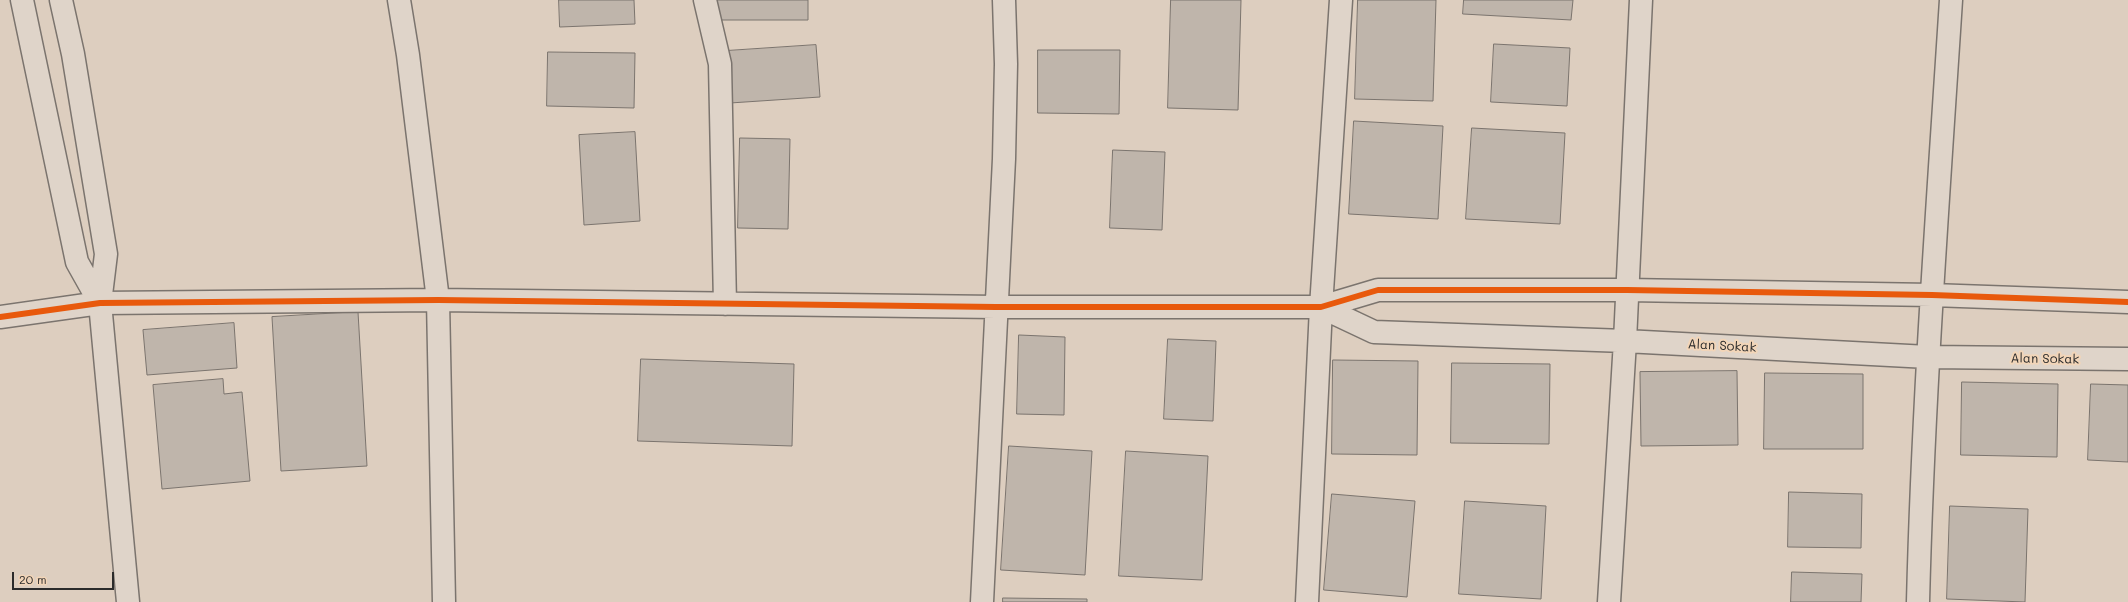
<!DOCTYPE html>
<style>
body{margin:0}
#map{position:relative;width:2128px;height:602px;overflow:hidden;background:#ddcebf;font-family:Mali,sans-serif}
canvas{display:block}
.scale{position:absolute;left:12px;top:572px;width:102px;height:18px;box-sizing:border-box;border:2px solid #2b2b2b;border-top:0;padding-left:5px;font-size:12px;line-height:14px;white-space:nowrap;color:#2b2b2b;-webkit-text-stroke:3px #f2d5b8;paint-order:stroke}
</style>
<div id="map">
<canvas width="2128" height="602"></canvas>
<div class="scale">20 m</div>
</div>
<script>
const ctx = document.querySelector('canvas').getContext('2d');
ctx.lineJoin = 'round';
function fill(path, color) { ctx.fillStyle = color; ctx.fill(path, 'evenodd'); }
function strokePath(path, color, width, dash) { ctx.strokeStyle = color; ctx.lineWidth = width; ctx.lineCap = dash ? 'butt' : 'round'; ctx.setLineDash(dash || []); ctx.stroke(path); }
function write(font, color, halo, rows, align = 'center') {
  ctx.font = font + ' Mali,sans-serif'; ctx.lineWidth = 4; ctx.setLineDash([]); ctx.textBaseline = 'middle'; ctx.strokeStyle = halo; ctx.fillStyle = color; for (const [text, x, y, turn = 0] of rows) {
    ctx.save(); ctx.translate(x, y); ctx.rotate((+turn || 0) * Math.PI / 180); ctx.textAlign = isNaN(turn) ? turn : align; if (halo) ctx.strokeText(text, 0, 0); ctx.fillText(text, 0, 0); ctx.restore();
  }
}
const building = new Path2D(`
 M559 0H634L635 24 560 27Z
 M716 0H808V20H716Z
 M1171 0H1241L1238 110 1168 108Z
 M1358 0H1436L1433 101 1355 99Z
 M1464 0H1573L1571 20 1463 14Z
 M1494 44 1570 48 1567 106 1491 102Z
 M816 45 820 97 730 103 726 51Z
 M1038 50H1120L1119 114 1038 113Z
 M548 52 635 53 634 108 547 106Z
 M1354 121 1443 126 1438 219 1349 214Z
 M1472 128 1565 133 1560 224 1466 219Z
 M635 132 640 221 584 225 579 135Z
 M740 138 790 139 788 229 738 228Z
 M1113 150 1165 152 1162 230 1110 228Z
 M358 312 367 466 281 471 272 317Z
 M234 323 237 368 147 375 143 330Z
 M1019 335 1065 337 1064 415 1017 414Z
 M1168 339 1216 341 1213 421 1164 419Z
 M641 359 794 364 792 446 638 441Z
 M1333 360 1418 361 1417 455 1332 454Z
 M1452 363 1550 364 1549 444 1451 443Z
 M1737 371 1738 445 1641 446 1640 372Z
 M1765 373 1863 374V449H1764Z
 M223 379 224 394 242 392 250 481 162 489 153 385Z
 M1962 382 2058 384 2057 457 1961 455Z
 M2091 384 2128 385V462L2088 460Z
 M1009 446 1092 451 1085 575 1001 570Z
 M1126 451 1208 456 1202 580 1119 576Z
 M1789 492 1862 494 1861 548 1788 547Z
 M1332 494 1415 501 1407 597 1324 590Z
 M1465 501 1546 506 1541 599 1459 594Z
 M1950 506 2028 509 2025 602 1947 599Z
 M1792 572 1862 574 1861 602H1791Z
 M1003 598 1087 599V602H1003Z`);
const street = new Path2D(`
 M399 0 408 55 438 300 444 602
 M705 0 720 64 725 304
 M1321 307 1374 332 1625 341 1928 357 2128 359
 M0 317 100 303 438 300 996 307H1321L1378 290H1627L1932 295 2128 302
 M982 602 1004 159 1006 64 1004 0
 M1307 602 1321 307 1341 0
 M1609 602 1625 341 1641 0
 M1918 602C1923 401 1938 201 1951 0`);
const secondary = new Path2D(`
 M22 0 77 262 100 303
 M61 0 73 54 106 254 100 303 128 602`);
const cycleway = new Path2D(`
 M0 317 100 303 438 300 996 307H1321L1378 290H1627L1932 295 2128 302`);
const streetNames = [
 ["Alan Sokak",1722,346,3],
 ["Alan Sokak",2045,359,1]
];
fill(building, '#bfb5ab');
strokePath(building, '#7b746e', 1);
strokePath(street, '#7b746e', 25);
strokePath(secondary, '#7b746e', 25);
strokePath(street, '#dfd4c9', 22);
strokePath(secondary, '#dfd4c9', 22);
strokePath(cycleway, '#e8590c', 6);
write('13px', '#2b2b2b', '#f2d5b8', streetNames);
</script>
